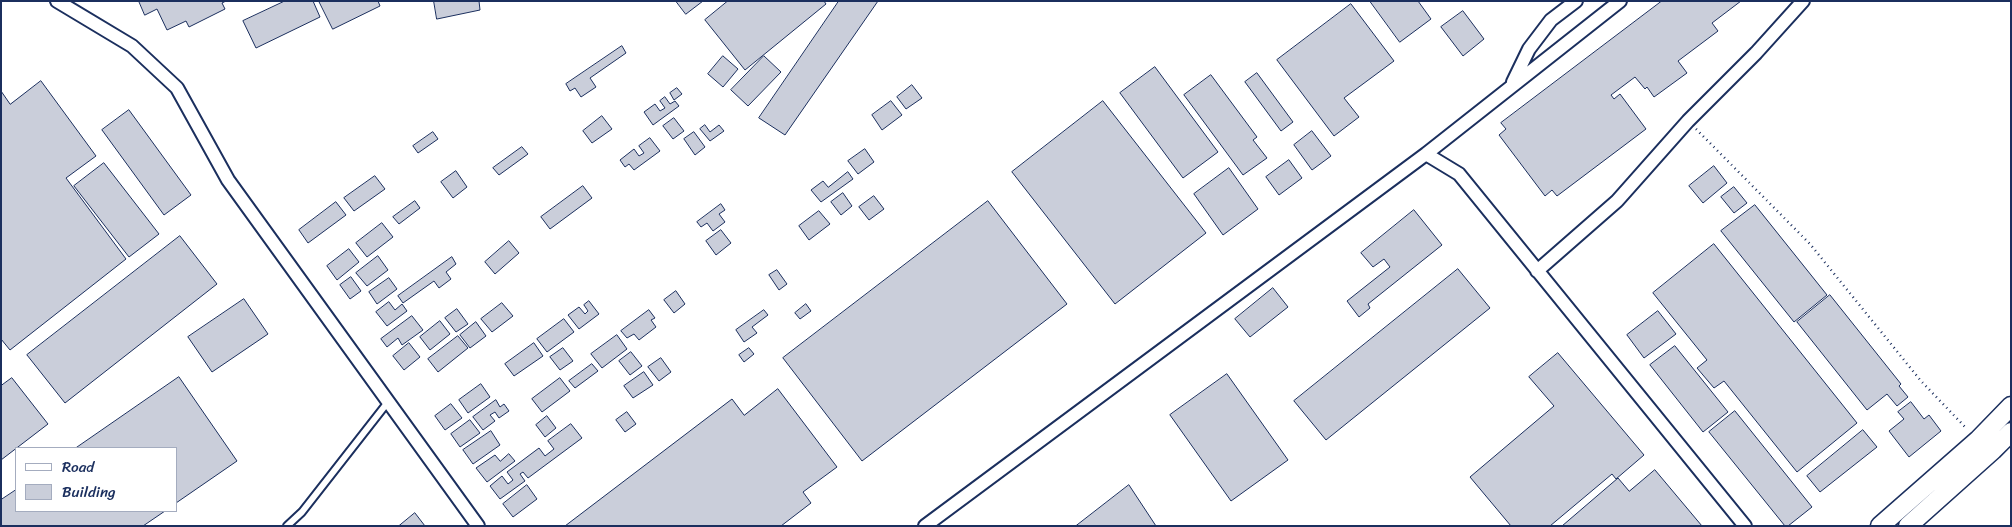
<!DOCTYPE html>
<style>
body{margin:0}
#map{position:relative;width:2012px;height:527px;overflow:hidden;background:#fff;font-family:Sriracha,sans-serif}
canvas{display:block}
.frame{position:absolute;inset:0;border:2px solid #1b2f5e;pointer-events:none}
.legend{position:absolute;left:15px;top:447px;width:162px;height:65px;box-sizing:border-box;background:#fff;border:1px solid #a4acbf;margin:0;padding:6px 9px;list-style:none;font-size:15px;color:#1b2f5e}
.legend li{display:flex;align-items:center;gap:10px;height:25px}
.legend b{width:25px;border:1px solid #a4acbf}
</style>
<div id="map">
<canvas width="2012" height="527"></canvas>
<div class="frame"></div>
<ul class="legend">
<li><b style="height:6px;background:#fff"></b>Road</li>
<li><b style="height:14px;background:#caceda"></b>Building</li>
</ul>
</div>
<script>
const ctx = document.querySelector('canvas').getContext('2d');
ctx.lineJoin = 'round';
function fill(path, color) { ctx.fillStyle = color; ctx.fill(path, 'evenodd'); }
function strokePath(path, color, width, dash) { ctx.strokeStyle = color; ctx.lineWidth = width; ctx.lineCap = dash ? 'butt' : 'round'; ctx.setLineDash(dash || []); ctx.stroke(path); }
const building = new Path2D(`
 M139 1H226L222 3 225 9 189 27 186 21 167 30 157 9 145 15Z
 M285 1H313L320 17 256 48 243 21Z
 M319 1H378L380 6 333 29Z
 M434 1H479L480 10 437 19Z
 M676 1H703L686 14Z
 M728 1H824L826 4 745 70 705 20Z
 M839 1H878L785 135 759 118Z
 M1370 1H1418L1431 19 1400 42Z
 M1662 1H1741L1712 23 1718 31 1678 61 1687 73 1654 97 1647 87 1645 89 1635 77 1611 95 1614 99 1620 94 1646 129 1557 196 1552 190 1545 196 1499 135 1506 129 1501 123Z
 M1351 4 1394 61 1344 98 1359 117 1334 136 1277 60Z
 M1463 11 1484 39 1463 56 1441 27Z
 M622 46 626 53 590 78 596 87 581 97 575 88 570 91 566 84Z
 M723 56 738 69 723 87 708 74Z
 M764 56 781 72 748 106 731 90Z
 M1155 67 1218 152 1183 178 1120 93Z
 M1257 73 1293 122 1281 131 1245 82Z
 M1211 75 1257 137 1253 140 1267 158 1243 175 1184 95Z
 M41 81 96 156 66 178 126 259 10 350 1 339V91L10 104Z
 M912 85 922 98 906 109 897 97Z
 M677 88 682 94 674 100 670 93Z
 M665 97 670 104 675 101 679 106 653 125 644 112 655 104 660 111 665 108 660 101Z
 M891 101 902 115 882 130 872 115Z
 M1103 101 1206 233 1115 304 1012 172Z
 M129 110 191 195 164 215 102 130Z
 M602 116 612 129 592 143 583 131Z
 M674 118 684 131 673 139 663 126Z
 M705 125 710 132 719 125 724 131 710 141 700 129Z
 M1312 131 1331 156 1312 170 1294 145Z
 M433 132 438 139 418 153 413 146Z
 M694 132 705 147 695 155 684 139Z
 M650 138 660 151 634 170 629 164 625 167 620 160 634 149 639 156 644 153 639 146Z
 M522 147 528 154 499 175 493 168Z
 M865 149 874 162 858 174 848 161Z
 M1289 160 1302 178 1279 195 1266 177Z
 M104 163 159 234 129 257 74 186Z
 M1714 166 1727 183 1703 203 1689 186Z
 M1229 168 1258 209 1223 235 1194 194Z
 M456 171 467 187 453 198 441 182Z
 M848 172 853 179 821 202 811 190 823 181 828 187Z
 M375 176 385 189 354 211 344 198Z
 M583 186 592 198 550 229 541 217Z
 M1734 187 1747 203 1734 213 1721 197Z
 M843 193 852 206 841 215 831 202Z
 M874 196 884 209 869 220 859 207Z
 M415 201 420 208 399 224 393 217Z
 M988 201 1067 304 862 461 783 358Z
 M336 202 346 215 308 243 299 230Z
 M721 204 725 210 719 214 725 222 713 231 707 223 701 227 697 222Z
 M1755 205 1827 295 1794 322 1721 231Z
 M1414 210 1442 245 1368 304 1370 308 1359 317 1347 301 1390 267 1384 259 1373 267 1361 253Z
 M819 211 830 224 809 240 799 226Z
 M382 223 393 237 367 257 356 243Z
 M721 230 731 243 716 255 706 241Z
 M180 236 217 284 65 403 27 355Z
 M509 241 519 253 495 274 485 262Z
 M1714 244 1857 423 1797 472 1724 381 1714 388 1697 368 1707 360 1653 293Z
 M349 249 359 262 337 280 327 266Z
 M378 256 388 270 367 286 356 273Z
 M452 257 456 264 446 272 451 279 439 288 434 281 403 303 398 296Z
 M1458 269 1490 308 1326 440 1294 401Z
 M777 270 787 284 779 290 769 275Z
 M351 277 361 291 350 299 340 285Z
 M389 278 397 289 377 304 369 292Z
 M1273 288 1288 307 1250 337 1235 319Z
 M676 291 685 304 674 313 664 300Z
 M1830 295 1901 384 1899 386 1908 397 1897 406 1887 394 1867 410 1797 322Z
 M244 299 268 334 212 372 188 337Z
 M589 301 599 314 579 329 568 315 579 307 585 314 588 311 584 305Z
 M389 302 395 310 402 304 407 311 387 326 376 312Z
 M502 303 513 316 492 332 481 319Z
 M806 304 811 311 800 319 795 313Z
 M457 309 468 324 456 332 445 318Z
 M649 310 655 318 651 320 656 327 639 340 634 334 627 338 621 331Z
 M764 310 768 315 752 327 757 333 744 342 736 330Z
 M1658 311 1676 334 1644 358 1627 335Z
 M412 316 423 330 402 345 398 338 387 347 381 339Z
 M564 319 574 332 547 352 537 339Z
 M440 321 450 334 430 350 420 337Z
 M476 322 486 336 470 348 460 335Z
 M617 335 627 349 602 368 591 354Z
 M458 336 468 348 438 372 428 359Z
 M409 343 420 357 404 370 393 356Z
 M534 343 543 356 514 376 505 364Z
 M1675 346 1728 412 1703 432 1650 365Z
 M563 348 573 361 560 370 550 357Z
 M749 348 754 354 744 362 739 355Z
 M631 352 642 366 630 375 619 361Z
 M1558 353 1644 455 1616 479 1612 474 1550 526H1511L1470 477 1554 406 1529 377Z
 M661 358 671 372 659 381 648 367Z
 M592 364 598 371 575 388 569 381Z
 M644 372 653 385 633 398 624 386Z
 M1227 374 1288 460 1231 501 1170 415Z
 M179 377 237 461 176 503V448H76Z
 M12 378 48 424 1 460V386Z
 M560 378 570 391 542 412 532 399Z
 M481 384 490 397 468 413 459 400Z
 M778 389 837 467 803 492 811 503 781 526H565L732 399 744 415Z
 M496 400 500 407 504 404 509 411 499 418 495 412 490 415 495 421 483 430 473 417Z
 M1911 402 1924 419 1929 415 1941 431 1909 457 1889 431 1904 419 1898 412Z
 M451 404 462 418 445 430 435 416Z
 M1735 411 1812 507 1788 526H1785L1709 432Z
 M627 412 636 424 625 432 616 420Z
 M547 416 556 428 545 437 536 425Z
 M470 420 480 433 460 447 451 434Z
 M571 424 582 438 528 478 523 472 520 474 525 481 500 499 490 486 502 476 508 484 513 480 507 472 539 448 545 456 554 449 548 441Z
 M1863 430 1877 447 1820 492 1807 476Z
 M491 431 500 445 473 464 463 450Z
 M509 454 515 461 487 482 476 468 495 455 500 461Z
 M1655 470 1702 526H1562L1618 478 1629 491Z
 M527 485 537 499 513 517 503 504Z
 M1129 485 1156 526H1076Z
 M16 490V511H165L143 526H1V500Z
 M415 513 425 526H399Z`);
const path = new Path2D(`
 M1696 129 1810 244 1921 381 1967 429`);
const service = new Path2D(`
 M287 526 302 512 388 402`);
const minor = new Path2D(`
 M57 1 132 46 177 88 228 180 478 526
 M1513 82 1529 49 1551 20 1576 1
 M1426 154 1459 174 1745 526
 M1537 271 1617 201 1688 121 1756 53 1803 1
 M925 526 1426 154 1620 1`);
const secondary = new Path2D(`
 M1880 526 1978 440 2011 406
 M1908 526 1993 450 2011 432`);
fill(building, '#caceda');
strokePath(building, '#1b2f5e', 1);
strokePath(service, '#1b2f5e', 10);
strokePath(minor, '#1b2f5e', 16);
strokePath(secondary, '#1b2f5e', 21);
strokePath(path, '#1b2f5e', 2.5, [1, 4]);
strokePath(service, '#fff', 6);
strokePath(minor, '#fff', 12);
strokePath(secondary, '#fff', 18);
</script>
